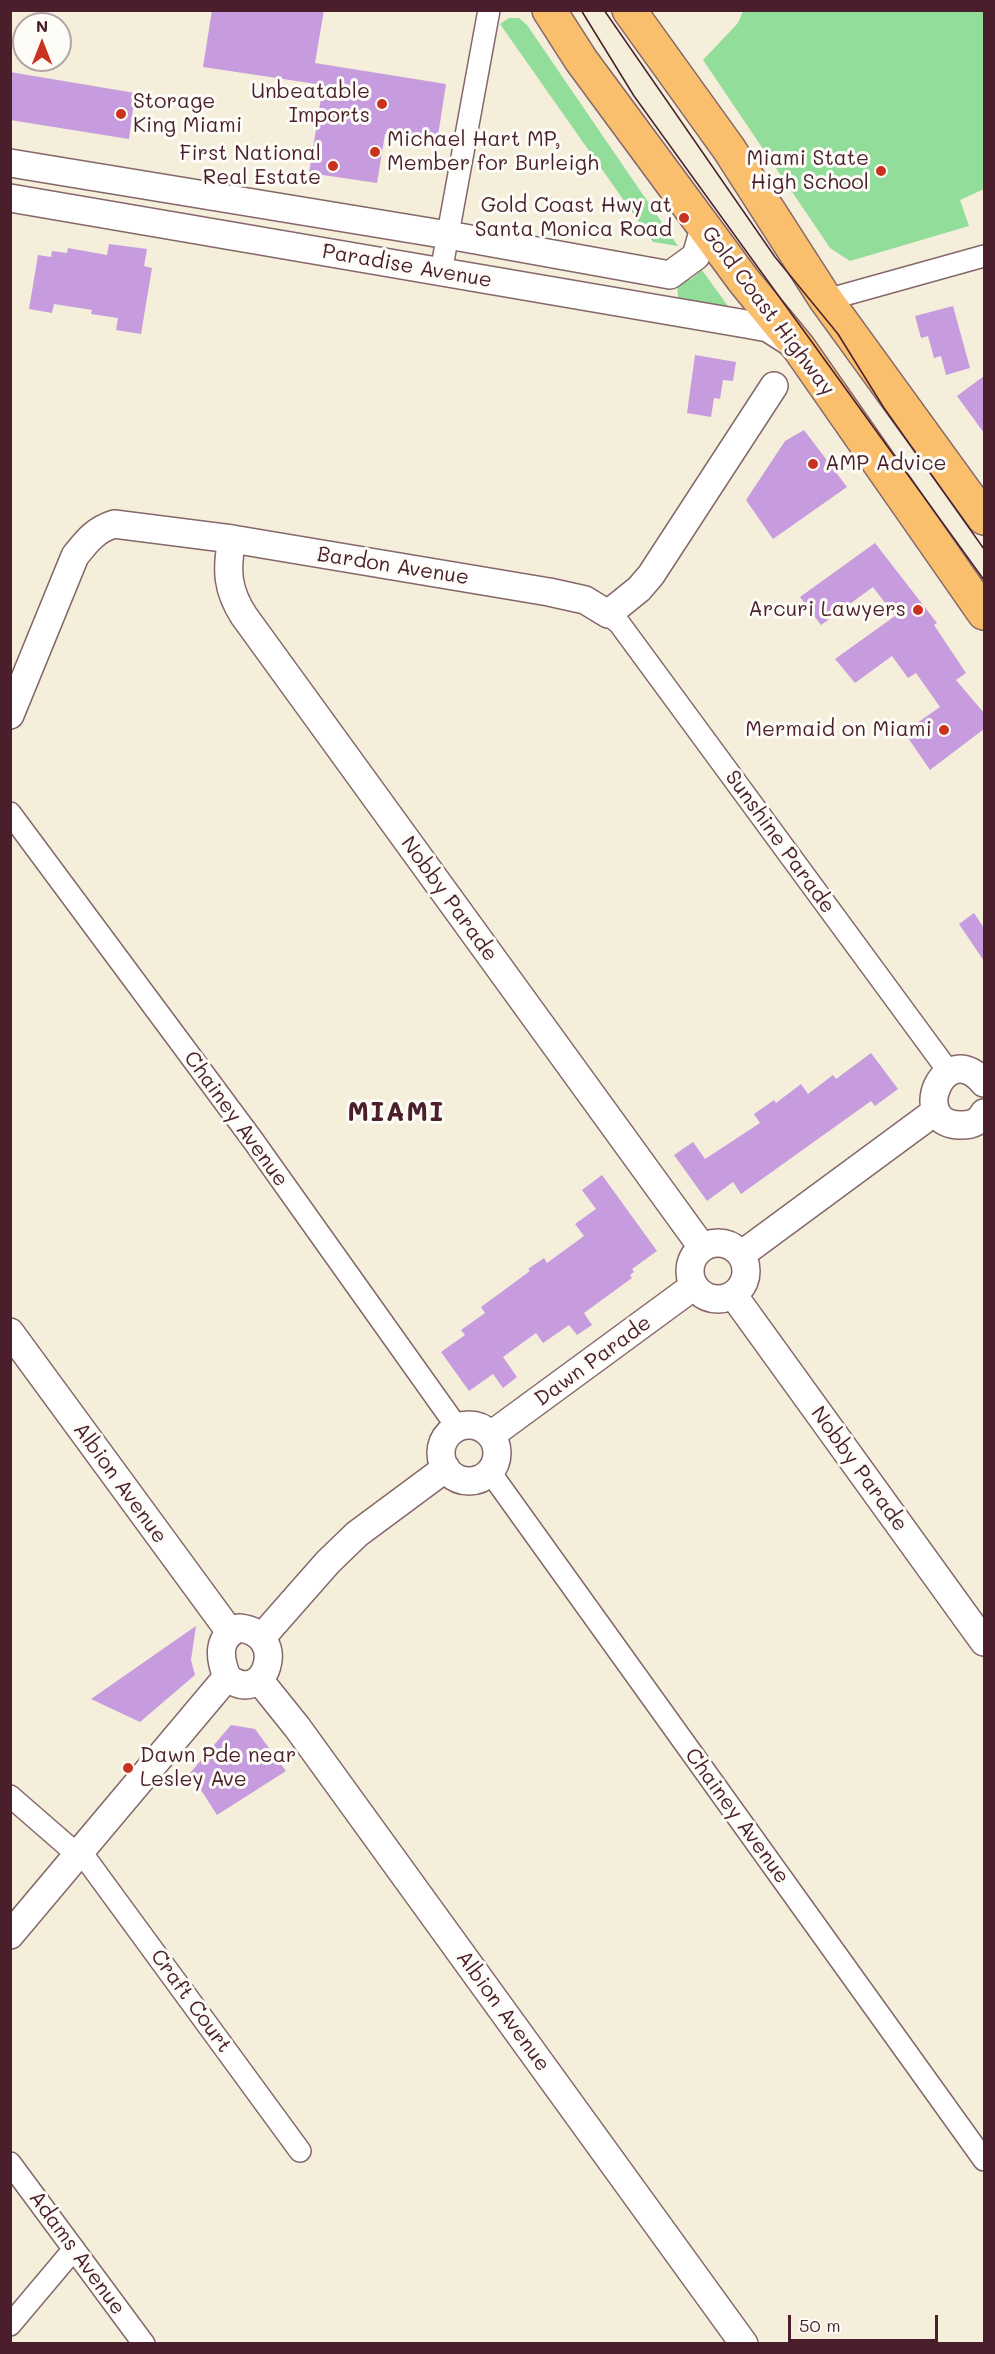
<!DOCTYPE html>
<style>
body{margin:0}
#map{position:relative;width:995px;height:2354px;overflow:hidden;background:#f4eedb;font-family:Mali,sans-serif}
canvas{display:block}
.frame{position:absolute;inset:0;border:12px solid #4a1f2b;pointer-events:none}
.north{position:absolute;left:12px;top:12px;width:60px;height:60px;box-sizing:border-box;background:#fdfcf7;border:2px solid #b5a4a5;border-radius:50%;rotate:0deg;font-size:16px;font-weight:700;line-height:24px;text-align:center;color:#4a1f2b}
.north::after{content:'';display:block;margin:auto;width:21px;height:27px;background:#c8321e;clip-path:polygon(50% 0,100% 100%,50% 72%,0 100%)}
.scale{position:absolute;left:788px;top:2315px;width:150px;height:27px;box-sizing:border-box;border:3px solid #4a1f2b;border-top:0;padding-left:8px;font-size:18px;line-height:21px;white-space:nowrap;color:#4a1f2b;-webkit-text-stroke:4px #fdfcf7;paint-order:stroke}
</style>
<div id="map">
<canvas width="995" height="2354"></canvas>
<div class="frame"></div>
<div class="north">N</div>
<div class="scale">50 m</div>
</div>
<script>
const ctx = document.querySelector('canvas').getContext('2d');
ctx.lineJoin = 'round';
function fill(path, color) { ctx.fillStyle = color; ctx.fill(path, 'evenodd'); }
function strokePath(path, color, width, dash) { ctx.strokeStyle = color; ctx.lineWidth = width; ctx.lineCap = dash ? 'butt' : 'round'; ctx.setLineDash(dash || []); ctx.stroke(path); }
function write(font, color, halo, rows, align = 'center') {
  ctx.font = font + ' Mali,sans-serif'; ctx.lineWidth = 6; ctx.setLineDash([]); ctx.textBaseline = 'middle'; ctx.strokeStyle = halo; ctx.fillStyle = color; for (const [text, x, y, turn = 0] of rows) {
    ctx.save(); ctx.translate(x, y); ctx.rotate((+turn || 0) * Math.PI / 180); ctx.textAlign = isNaN(turn) ? turn : align; if (halo) ctx.strokeText(text, 0, 0); ctx.fillText(text, 0, 0); ctx.restore();
  }
}
const green = new Path2D(`
 M743 11H984V189L960 200 969 226 850 261 830 248 703 60 738 23Z
 M509 18H519L527 25 678 246 653 242 500 24Z
 M702 270 733 313 679 307 677 284 691 279Z`);
const building = new Path2D(`
 M212 10H324L315 63 446 84 437 142 385 134 377 183 309 173 323 85 203 67Z
 M10 72 135 93 129 139 10 120Z
 M109 244 147 249 144 266 152 268 141 334 116 330 118 318 91 314 92 310 54 304 52 313 29 309 38 255 51 257 52 251 67 253 68 248 107 255Z
 M953 306 970 368 946 375 941 356 934 358 928 336 921 338 915 316Z
 M695 355 736 362 733 381 723 380 720 399 714 398 711 417 687 413Z
 M984 376V433L957 396Z
 M804 430 847 487 773 539 746 500 785 441Z
 M875 543 937 623 934 625 966 673 956 680 984 713V729L930 770 904 732 940 707 916 673 908 678 892 656 855 683 835 659 895 616 873 587 821 625 800 597Z
 M974 913 984 928V961L959 924Z
 M871 1053 898 1089 875 1106 871 1101 741 1194 733 1182 707 1201 674 1155 693 1142 705 1159 760 1123 754 1114 774 1100 776 1103 801 1084 808 1094 833 1075 836 1079Z
 M602 1175 657 1251 632 1269 634 1272 630 1275 632 1278 584 1313 592 1325 577 1335 569 1325 543 1343 536 1333 503 1357 517 1377 503 1388 493 1374 469 1391 441 1352 465 1335 461 1330 485 1313 481 1307 530 1271 528 1269 544 1258 547 1263 584 1236 575 1224 596 1209 582 1190Z
 M196 1626 191 1660 195 1675 140 1722 91 1699Z
 M231 1725 255 1729 286 1771 217 1815 190 1773Z`);
const minor = new Path2D(`
 M441 272 489 10
 M826 300 984 256
 M608 614 619 623 949 1072
 M10 813 252 1139 457 1427
 M490 1472 984 2160
 M10 1796 79 1856
 M81 1852 300 2151
 M10 2163 144 2344
 M10 2325 74 2249`);
const tertiary = new Path2D(`
 M10 163 448 235 670 275 696 256 705 225
 M10 198 746 324 768 328 793 344
 M232 539C226 570 227 590 244 616L702 1247
 M10 715 75 556C87 541 95 530 114 524L232 539 549 592 585 600 608 614 639 589 651 575 774 386
 M984 1083C943 1035 907 1127 962 1125 972 1125 979 1122 984 1113
 M690 1271a28 28 0 1 1 56 0a28 28 0 1 1-56 0Z
 M742 1254 936 1111
 M734 1296 984 1642
 M10 1332 230 1632
 M441 1453a28 28 0 1 1 56 0a28 28 0 1 1-56 0Z
 M491 1435 694 1286
 M239 1628C291 1633 265 1709 227 1677 219 1657 217 1637 239 1628Z
 M262 1637 328 1562 357 1534 446 1468
 M260 1681 297 1727 744 2344
 M10 1935 227 1677`);
const trunk = new Path2D(`
 M549 10 581 60 744 281 799 348 984 613
 M629 10 729 149 826 300 984 518`);
const tram = new Path2D(`
 M581 10 634 96 984 580
 M604 10 775 257 838 334 884 408 984 549`);
const markers = [
 [382,104,6,"#c8321e"],
 [121,114,6,"#c8321e"],
 [375,152,6,"#c8321e"],
 [333,166,6,"#c8321e"],
 [881,171,6,"#c8321e"],
 [684,218,6,"#c8321e"],
 [813,464,6,"#c8321e"],
 [918,610,6,"#c8321e"],
 [944,730,6,"#c8321e"],
 [128,1768,6,"#c8321e"]
];
const poiNames = [
 ["Unbeatable",370,92],
 ["Imports",370,116],
 ["Storage",133,102,"left"],
 ["King Miami",133,126,"left"],
 ["Michael Hart MP,",387,140,"left"],
 ["Member for Burleigh",387,164,"left"],
 ["First National",321,154],
 ["Real Estate",321,178],
 ["Miami State",869,159],
 ["High School",869,183],
 ["Gold Coast Hwy at",672,206],
 ["Santa Monica Road",672,230],
 ["AMP Advice",825,464,"left"],
 ["Arcuri Lawyers",906,610],
 ["Mermaid on Miami",932,730],
 ["Dawn Pde near",140,1756,"left"],
 ["Lesley Ave",140,1780,"left"]
];
const streetNames = [
 ["Paradise Avenue",407,266,10],
 ["Gold Coast Highway",768,311,53],
 ["Bardon Avenue",393,566,9],
 ["Sunshine Parade",780,842,54],
 ["Nobby Parade",449,899,54],
 ["Chainey Avenue",236,1119,54],
 ["Dawn Parade",593,1361,-36],
 ["Nobby Parade",859,1469,54],
 ["Albion Avenue",120,1483,54],
 ["Chainey Avenue",737,1816,54],
 ["Craft Court",191,2001,54],
 ["Albion Avenue",503,2011,54],
 ["Adams Avenue",77,2253,54]
];
const districtNames = [
 ["MIAMI",396,1113]
];
fill(green, '#92dd9a');
fill(building, '#c79cde');
strokePath(minor, '#866769', 24);
strokePath(tertiary, '#866769', 30);
strokePath(trunk, '#866769', 36);
strokePath(minor, '#fff', 21);
strokePath(tertiary, '#fff', 27);
strokePath(trunk, '#f9bf6d', 33);
strokePath(tram, '#4a1f2b', 1.5);
for (const [x, y, r, color] of markers) { const dot = new Path2D(); dot.arc(x, y, r, 0, 2 * Math.PI); ctx.fillStyle = color; ctx.fill(dot); strokePath(dot, '#fdfcf7', 2); }
write('21px', '#4a1f2b', '#fdfcf7', poiNames, 'right');
write('21px', '#4a1f2b', '#fdfcf7', streetNames);
ctx.letterSpacing = '1.5px';
write('bold 27px', '#4a1f2b', '#fdfcf7', districtNames);
ctx.letterSpacing = '0px';
</script>
